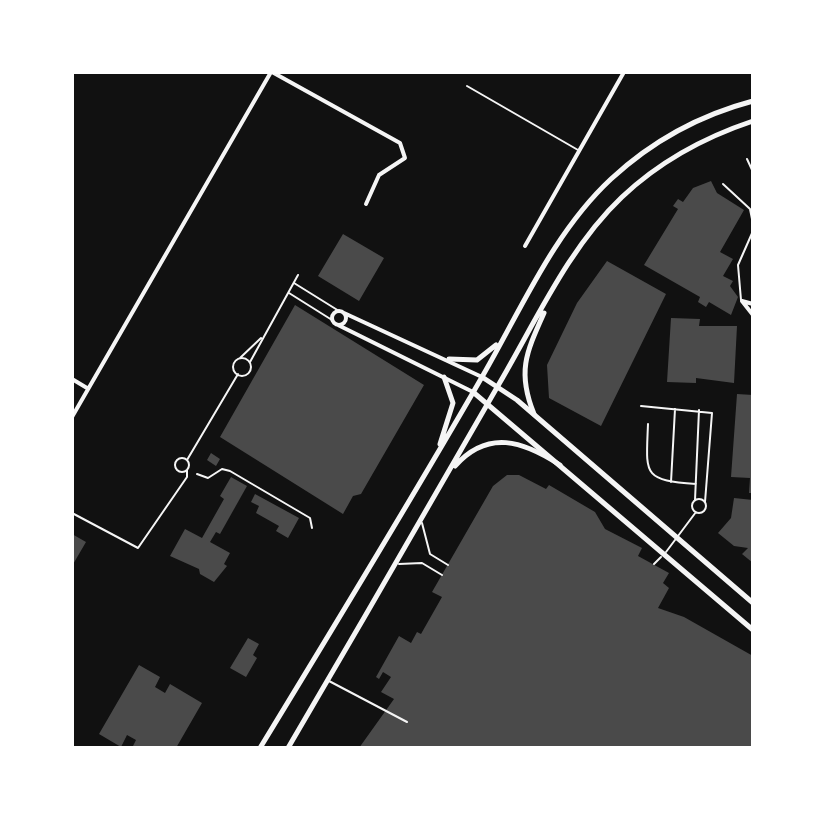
<!DOCTYPE html>
<style>
body{margin:0}
#map{position:relative;width:825px;height:820px;overflow:hidden;background:#111;font-family:Figtree,sans-serif}
canvas{display:block}
.frame{position:absolute;inset:0;border:74px solid #fff;pointer-events:none}
</style>
<div id="map">
<canvas width="825" height="820"></canvas>
<div class="frame"></div>
</div>
<script>
const ctx = document.querySelector('canvas').getContext('2d');
ctx.lineJoin = 'round';
function fill(path, color) { ctx.fillStyle = color; ctx.fill(path, 'evenodd'); }
function strokePath(path, color, width, dash) { ctx.strokeStyle = color; ctx.lineWidth = width; ctx.lineCap = dash ? 'butt' : 'round'; ctx.setLineDash(dash || []); ctx.stroke(path); }
const building = new Path2D(`
 M711 181 717 193 744 210 720 252 733 259 723 276 733 281 730 286 738 297 731 315 709 302 706 307 698 302 700 297 644 265 678 209 673 206 678 199 683 202 693 188Z
 M343 234 384 258 359 301 318 276Z
 M607 261 666 294 601 426 549 398 547 365 577 303Z
 M295 305 424 385 361 494 353 496 343 514 220 437Z
 M671 318 700 319 699 326H737L734 383 696 378V383L667 382Z
 M737 394 753 395V493H749L750 478 731 477Z
 M211 453 220 459 216 466 207 460Z
 M519 475 546 489 549 485 595 512 605 529 642 548 638 556 669 573 663 583 669 588 658 608 684 617 753 656V748H359L394 699 381 692 391 677 383 672 379 679 376 677 399 636 411 643 417 632 421 634 442 597 432 592 493 486 507 475Z
 M231 477 247 486 220 534 216 532 210 542 230 553 224 564 227 566 214 582 200 574 199 569 170 556 185 529 202 538 224 499 220 496Z
 M255 494 299 518 288 538 276 531 279 526 256 513 259 506 251 502Z
 M734 498 753 500V563L742 554 748 548 734 546 718 533 731 518Z
 M72 534 86 542 72 566Z
 M248 638 259 644 253 655 257 658 246 677 230 668Z
 M139 665 160 677 155 687 165 693 170 684 202 703 176 748H132L136 740 127 735 121 747 99 734Z`);
const service = new Path2D(`
 M467 86 578 150
 M747 159 753 172
 M723 184 750 209 753 224
 M294 283 339 311
 M289 293 332 320
 M741 300 738 265 753 231
 M240 358 261 338
 M233 367a9 9 0 1 1 18 0a9 9 0 1 1-18 0Z
 M250 362 298 275
 M641 406 712 413 705 502
 M648 424C646 475 642 480 696 484
 M175 465a7 7 0 1 1 14 0a7 7 0 1 1-14 0Z
 M187 460 238 374
 M197 474 208 478 222 469 230 471 310 518 312 528
 M671 482 675 409
 M692 506a7 7 0 1 1 14 0a7 7 0 1 1-14 0Z
 M695 500 699 410
 M72 513 138 548 187 477V470
 M422 523 430 554 448 565
 M666 552 696 512
 M399 564 422 563 442 575
 M654 564 661 557
 M329 681 407 722`);
const minor = new Path2D(`
 M272 72 400 143 405 158 379 175 366 204
 M525 246 624 72
 M742 301 753 315
 M742 301 753 304
 M332 318a7 7 0 1 1 14 0a7 7 0 1 1-14 0Z
 M344 313 482 377
 M338 325 473 392
 M72 379 87 388
 M72 417 271 72`);
const tertiary = new Path2D(`
 M482 377 517 400 753 603
 M473 392 753 630`);
const secondary = new Path2D(`
 M449 359 477 360 496 345
 M534 414C517 372 526 353 544 313
 M440 444 453 403 444 377
 M455 466C488 429 523 441 560 465
 M260 748C335 625 410 502 482 377 521 310 553 233 611 179 651 142 700 115 753 101
 M288 748C359 627 429 506 499 384 536 321 569 247 622 197 659 162 705 137 753 121`);
fill(building, '#4a4a4a');
strokePath(service, '#f5f5f5', 2);
strokePath(minor, '#f5f5f5', 4);
strokePath(tertiary, '#f5f5f5', 5);
strokePath(secondary, '#f5f5f5', 5);
</script>
